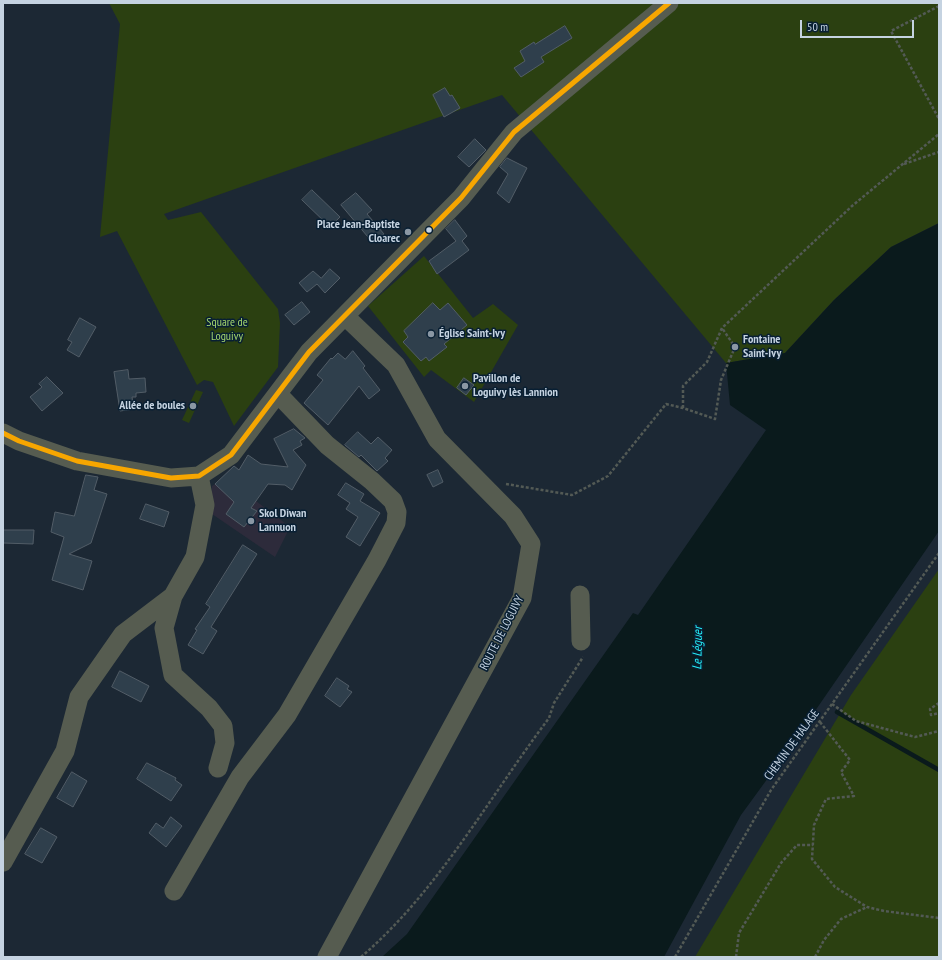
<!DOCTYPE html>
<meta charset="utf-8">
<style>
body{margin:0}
#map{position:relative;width:942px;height:960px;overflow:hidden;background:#1c2834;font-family:"PT Sans Narrow",sans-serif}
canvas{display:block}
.frame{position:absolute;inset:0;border:4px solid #c5d3e1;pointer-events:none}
.scale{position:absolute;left:800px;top:20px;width:114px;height:18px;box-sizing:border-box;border:2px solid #c5d3e1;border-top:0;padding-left:5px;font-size:12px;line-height:14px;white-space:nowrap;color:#c5d3e1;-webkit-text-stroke:3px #081f33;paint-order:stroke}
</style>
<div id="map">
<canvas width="942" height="960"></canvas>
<div class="frame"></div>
<div class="scale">50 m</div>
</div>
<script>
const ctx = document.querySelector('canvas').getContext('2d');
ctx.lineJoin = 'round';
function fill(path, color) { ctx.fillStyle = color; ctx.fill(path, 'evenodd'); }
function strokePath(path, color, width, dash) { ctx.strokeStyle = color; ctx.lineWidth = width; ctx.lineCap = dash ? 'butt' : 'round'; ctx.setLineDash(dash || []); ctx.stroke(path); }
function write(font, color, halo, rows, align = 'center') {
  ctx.font = font + ' "PT Sans Narrow",sans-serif'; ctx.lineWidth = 3; ctx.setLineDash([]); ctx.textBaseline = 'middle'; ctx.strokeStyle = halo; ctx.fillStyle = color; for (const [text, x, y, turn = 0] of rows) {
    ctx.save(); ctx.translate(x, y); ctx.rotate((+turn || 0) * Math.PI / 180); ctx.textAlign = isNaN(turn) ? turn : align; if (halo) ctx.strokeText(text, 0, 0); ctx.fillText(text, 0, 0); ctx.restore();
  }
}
const education = new Path2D(`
 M215 484 222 490 256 501 290 527 275 557 212 514V486Z`);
const green = new Path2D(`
 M109 3H939V223L891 247 834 300 785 353 726 363 502 95 164 214 168 220 201 212 278 309 280 323 278 367 234 426 213 382 204 380 197 385 117 231 100 237 120 24Z
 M424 256 473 318 493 304 518 325 474 402 431 370 424 377 368 306Z
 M196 390 203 392 189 423 182 420Z
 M939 569V957H695L851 695Z`);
const water = new Path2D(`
 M939 223V531L784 756 741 815 664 957H382L407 934 633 613 638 615 766 430 730 405 726 363 785 353 834 300 891 247Z`);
const stream = new Path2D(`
 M837 712 939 770`);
const building = new Path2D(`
 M565 26 572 38 541 57 544 62 521 77 514 68 525 61 520 51 534 42 535 44Z
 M445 88 450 96 452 95 460 108 444 117 433 95Z
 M475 139 486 150 469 167 458 157Z
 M507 158 527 168 509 203 497 193 508 174 500 167Z
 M312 190 340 217 330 227 302 200Z
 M356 193 372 210 367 214 384 234 373 243 341 205Z
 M455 220 467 236 462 241 469 250 437 274 429 261 456 241 446 229Z
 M330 269 340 278 325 293 317 284 307 292 299 283 313 271 321 278Z
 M302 302 310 312 294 325 285 315Z
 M433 303 440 310 448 303 467 325 444 344 447 347 429 361 426 357 421 361 403 342 408 337 404 331Z
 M80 318 96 327 79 357 67 350 72 342 68 340Z
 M353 351 365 366 363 368 380 390 369 399 359 386 328 425 304 403 323 380 317 375 331 358 332 359 338 353 345 359Z
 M128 370 129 379 145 378 146 392 136 393V397H132L134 409 120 411 114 372Z
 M47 377 63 393 42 411 30 397 42 387 39 384Z
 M464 378 474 385 466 395 457 388Z
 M294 429 305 438 300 441 302 445 293 450 306 465 292 490 285 485 268 484 251 508 257 511 244 527 226 514 234 502 215 484 234 466 239 470 248 455 261 464 288 467 274 439Z
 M358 432 371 444 378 437 392 450 385 458 388 461 377 471 361 455 359 457 345 445Z
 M438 470 443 482 433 487 427 475Z
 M86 475 98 477 94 490 107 494 91 543 69 554 92 561 83 590 52 580 64 537 51 532 55 512 74 516Z
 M346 483 364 494 360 501 380 513 360 546 346 537 358 517 346 509 350 503 338 495Z
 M146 504 169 512 164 527 140 519Z
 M3 530H34L33 544 3 543Z
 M243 545 257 554 211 627 217 631 203 654 188 645 197 630 195 629 210 607 206 604Z
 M120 671 149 686 141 702 112 687Z
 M337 678 349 686 347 689 352 692 340 707 325 696Z
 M147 763 176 778 175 780 182 785 171 801 137 779Z
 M72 772 87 781 73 807 57 798Z
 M171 817 182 826 166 847 149 833 156 823 163 828Z
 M41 828 57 837 42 863 25 854Z`);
const path = new Path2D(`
 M939 6 891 31 939 119
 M904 164 939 152
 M683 408V386L707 362 722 328 852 206 939 134
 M506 484 572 495 608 476 666 404 683 408 715 419 721 380 735 347 722 328
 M939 703 930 709 931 715 939 713
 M832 704 856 721 915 737 939 731
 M820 722 850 760 841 772 854 796 826 799 814 825 812 859 835 887 867 907 884 911 939 918
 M361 957C438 891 488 799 549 718L554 703 583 657
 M675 957 771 790 939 553
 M736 957 739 933 781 863 797 845H813
 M815 957 824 940 841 919 867 907`);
const minor = new Path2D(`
 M3 433 19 441 77 461 171 478 199 476 231 455 309 352 461 198 514 132 669 3
 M580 595 581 641
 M173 596 164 628 173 675 209 708 223 726 225 743 218 768
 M3 862 65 751 79 697 123 634 173 596 195 557 205 505 199 476
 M174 891 240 777 287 715 377 560 396 523 397 512 393 501 372 481 327 445 278 394
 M327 957 522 598 531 544 513 516 437 439 396 365 345 316`);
const bus1 = new Path2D(`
 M3 433 19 441 77 461 171 478 199 476 231 455 309 352 461 198 514 132 669 3`);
const markers = [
 [429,230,3.5,"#c5d3e1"],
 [408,232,4,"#8a97a4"],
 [431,334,4,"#8a97a4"],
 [735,347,4,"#8a97a4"],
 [465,386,4,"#8a97a4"],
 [193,406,4,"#8a97a4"],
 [251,521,4,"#8a97a4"]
];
const poiNames = [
 ["Place Jean-Baptiste",400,225,"right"],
 ["Cloarec",400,239,"right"],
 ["Église Saint-Ivy",439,334],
 ["Fontaine",743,340],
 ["Saint-Ivy",743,354],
 ["Pavillon de",473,379],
 ["Loguivy lès Lannion",473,393],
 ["Allée de boules",185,406,"right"],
 ["Skol Diwan",259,514],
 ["Lannuon",259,528]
];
const parkNames = [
 ["Square de",227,323],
 ["Loguivy",227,337]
];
const streetNames = [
 ["ROUTE DE LOGUIVY",502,633,-63],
 ["CHEMIN DE HALAGE",792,745,-54]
];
const waterNames = [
 ["Le Léguer",698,648,-89]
];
fill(education, '#2d2b3b');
fill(green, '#2b4011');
fill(water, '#0a1a1c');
strokePath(stream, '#0a1a1c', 4.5);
fill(building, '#2f3f4c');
strokePath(building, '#525d67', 1);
strokePath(path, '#535a55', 2.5, [3, 2]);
strokePath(minor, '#565c50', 19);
strokePath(bus1, '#f7a600', 5);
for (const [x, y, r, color] of markers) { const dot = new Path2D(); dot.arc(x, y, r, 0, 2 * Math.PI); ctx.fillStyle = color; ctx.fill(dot); strokePath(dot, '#081f33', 1.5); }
write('bold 12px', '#c5d3e1', '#081f33', poiNames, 'left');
write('12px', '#a5d66d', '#081f33', parkNames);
write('12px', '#c5d3e1', '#081f33', streetNames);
write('italic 13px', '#25f1fa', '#081f33', waterNames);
</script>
